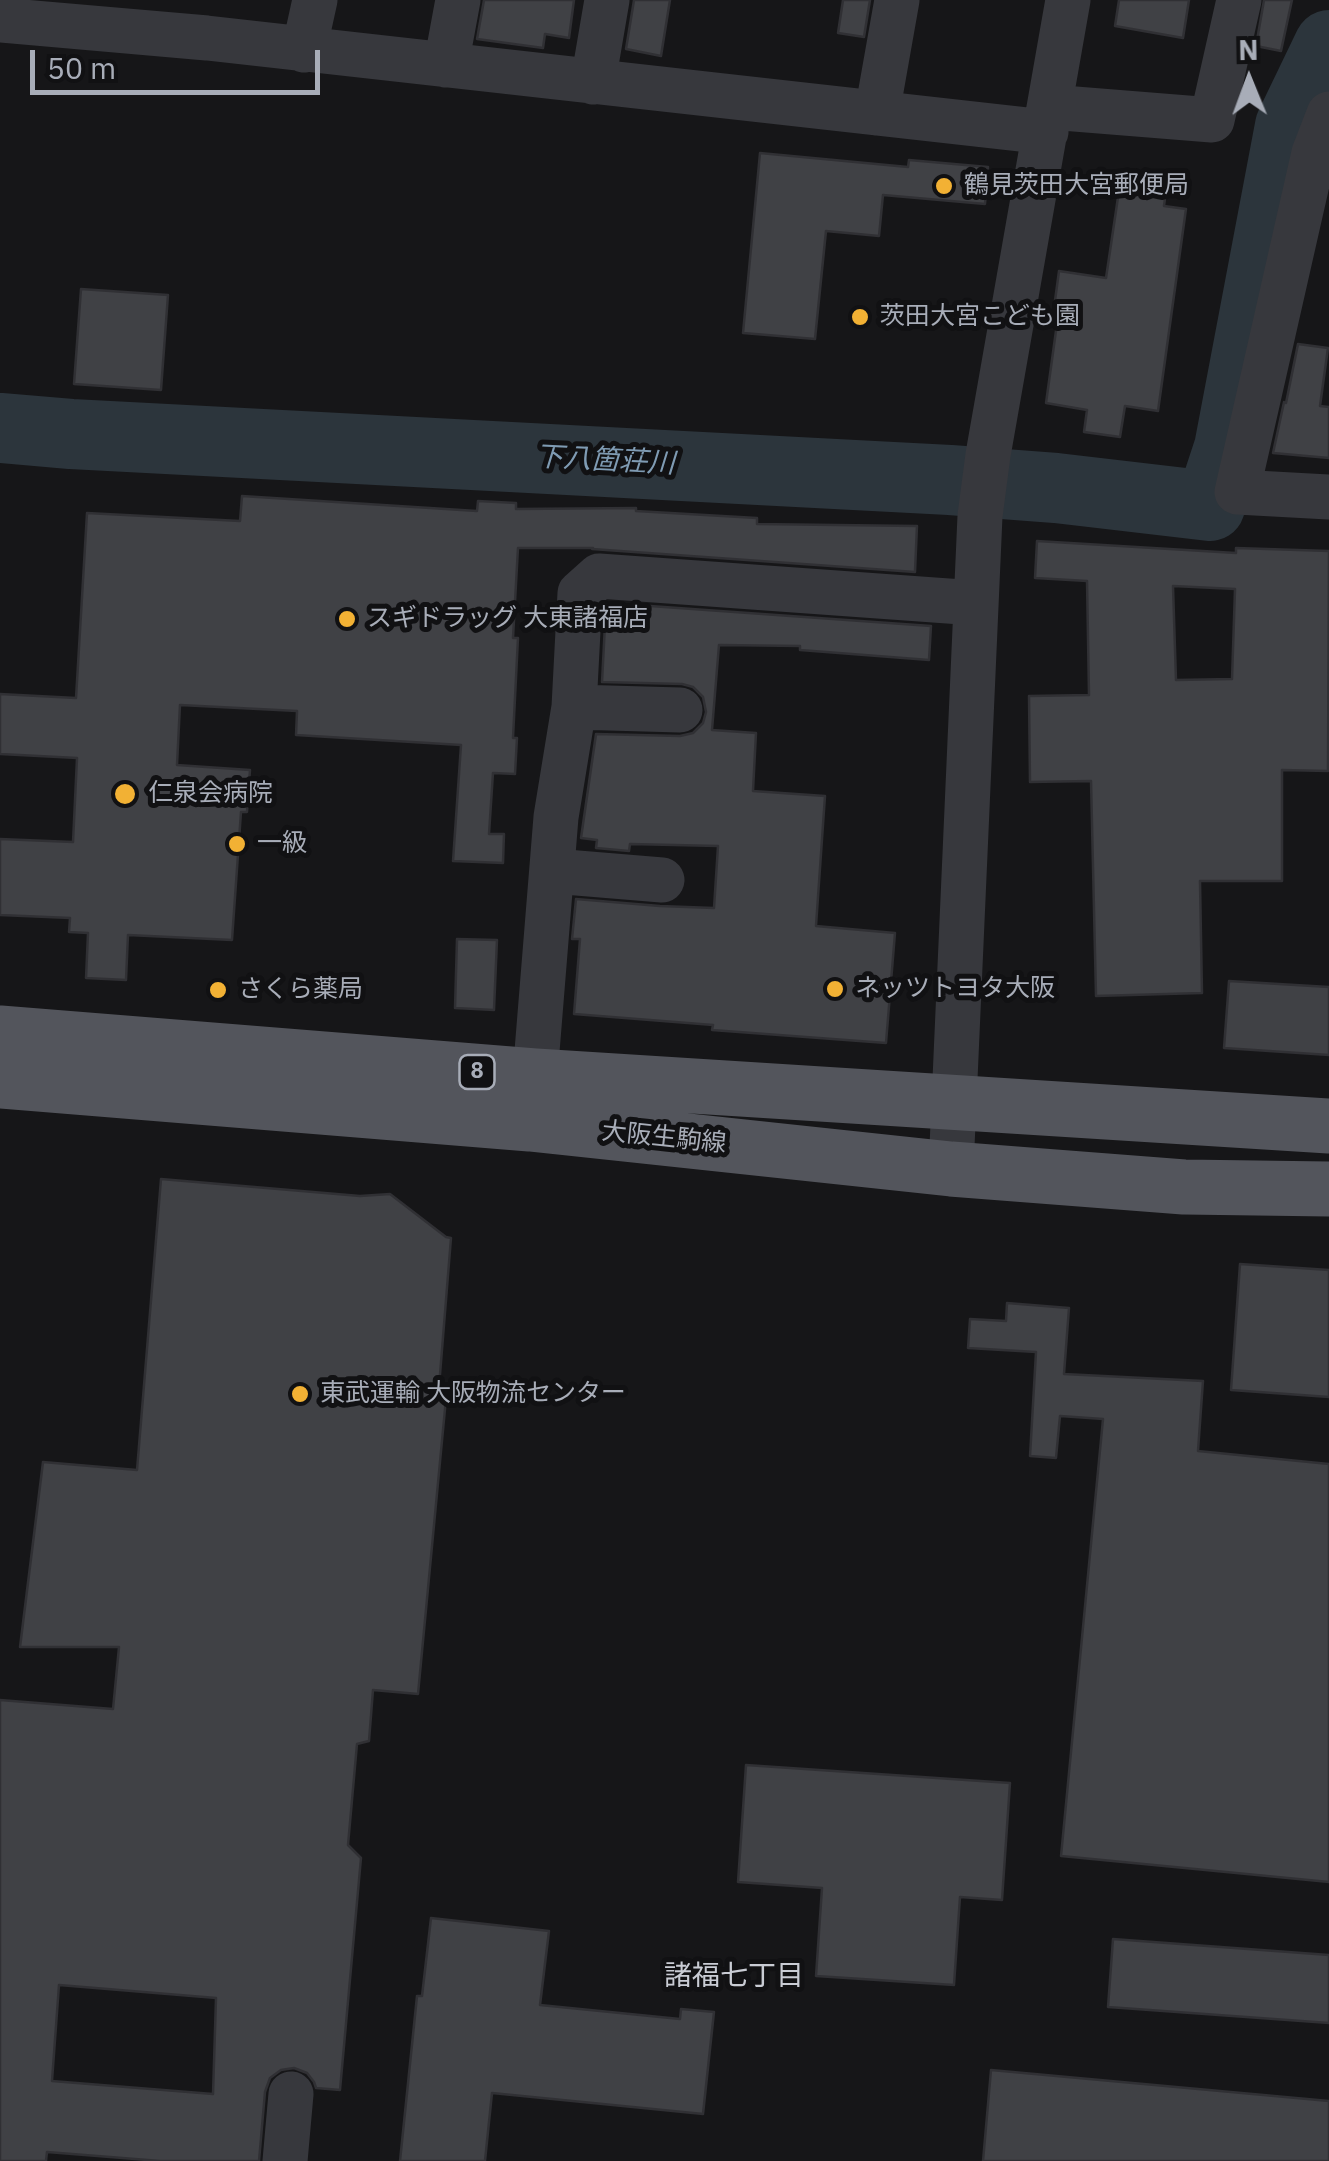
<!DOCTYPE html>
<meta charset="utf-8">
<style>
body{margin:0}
#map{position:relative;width:1329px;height:2161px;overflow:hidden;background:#161618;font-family:"IBM Plex Sans",sans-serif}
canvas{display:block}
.north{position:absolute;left:1199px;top:30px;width:100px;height:100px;-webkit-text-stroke:8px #111113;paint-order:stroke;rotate:359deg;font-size:28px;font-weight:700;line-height:40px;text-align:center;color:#a8adb8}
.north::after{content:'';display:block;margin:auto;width:35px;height:45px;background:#a8adb8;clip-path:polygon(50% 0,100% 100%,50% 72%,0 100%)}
.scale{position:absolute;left:30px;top:50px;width:290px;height:45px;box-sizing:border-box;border:5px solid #a8adb8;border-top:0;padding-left:12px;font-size:30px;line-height:35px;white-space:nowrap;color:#a8adb8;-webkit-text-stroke:8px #111113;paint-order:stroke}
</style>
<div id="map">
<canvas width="1329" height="2161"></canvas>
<div class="north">N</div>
<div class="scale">50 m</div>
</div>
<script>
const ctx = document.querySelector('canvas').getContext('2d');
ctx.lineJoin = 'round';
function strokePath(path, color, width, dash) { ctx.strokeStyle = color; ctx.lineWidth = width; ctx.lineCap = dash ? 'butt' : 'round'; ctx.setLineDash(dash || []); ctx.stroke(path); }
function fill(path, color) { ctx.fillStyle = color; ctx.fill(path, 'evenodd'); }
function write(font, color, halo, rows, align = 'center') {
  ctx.font = font + ' "IBM Plex Sans","Noto Sans JP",sans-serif'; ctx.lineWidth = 10; ctx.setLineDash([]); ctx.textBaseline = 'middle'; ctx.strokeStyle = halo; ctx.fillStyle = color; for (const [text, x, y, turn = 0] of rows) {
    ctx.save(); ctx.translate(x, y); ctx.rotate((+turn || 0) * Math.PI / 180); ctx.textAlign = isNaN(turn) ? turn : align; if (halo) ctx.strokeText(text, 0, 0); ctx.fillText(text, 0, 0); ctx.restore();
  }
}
const river = new Path2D(`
 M0 428 71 434 950 480 1056 488 1210 506 1229 448 1290 126 1329 45`);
const building = new Path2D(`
 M484 0H574L569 38 545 34 543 48 477 39Z
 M634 0H670L661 56 626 49Z
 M843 0H870L864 37 838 33Z
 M1119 0H1189L1183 38 1115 26Z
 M1264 0H1292L1281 51 1256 46Z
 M760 153 908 167 909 160 988 167 985 204 883 195 879 236 826 231 815 339 743 333Z
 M1121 177 1167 183 1164 206 1186 209 1158 411 1125 406 1120 437 1084 432 1087 410 1046 403 1059 309 1054 308 1059 271 1106 278Z
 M81 289 168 295 161 390 74 384Z
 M1298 344 1328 348 1320 406 1329 407V458L1273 453 1284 402 1286 403Z
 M242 496 477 511 478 501 516 503V509L636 508V511L757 518V524L917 526 915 572 592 549 593 548H518L513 638H518L513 738H517L515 774 493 773 489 834H504L503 863 453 861 461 745 296 735 297 711 180 705 177 765 250 770 247 812H241L232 940 128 935 126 980 86 978 88 933 69 932 70 918 0 915V839L73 842 77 758 0 754V694L76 698 87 513 240 521Z
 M1037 541 1236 553V548L1329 551 1328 771 1282 770V881H1200L1202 993 1096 996 1091 781 1030 782 1029 696 1089 695 1087 581 1035 578ZM1173 586 1235 589 1232 679 1176 680Z
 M608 603 931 626 929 660 800 650V646L719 645 712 730 756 733 753 791 825 796 816 926 895 933 886 1043 712 1030 713 1025 574 1014 580 939H572L576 899 660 906 714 908 718 846 630 844 629 851 596 848 597 840 581 838 596 734 680 736 693 733 703 723 706 712 703 697 693 687 682 684 602 682 606 605Z
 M457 939 497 940 494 1010 455 1008Z
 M1229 981 1329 987V1055L1224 1048Z
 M161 1179 360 1196 390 1194 446 1237 451 1238 439 1387 447 1388 418 1694 373 1690 369 1741 357 1744 348 1845 361 1858 340 2090 316 2088 314 2082 307 2073 294 2068 281 2070 270 2078 265 2092 259 2161H160L47 2152 46 2161H0V1700L113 1709 119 1647H20L43 1462 137 1470ZM59 1985 216 1998 213 2094 52 2081Z
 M1240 1264 1329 1270V1397L1231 1390Z
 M1007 1303 1069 1308 1064 1374 1203 1381 1198 1451 1329 1464V1882L1061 1856 1103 1419 1060 1416 1056 1458 1030 1456 1036 1352 968 1348 970 1319 1006 1321Z
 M746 1765 1010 1783 1002 1900 960 1897 954 1985 816 1976 822 1888 738 1882Z
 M431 1918 549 1931 540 2005 680 2019 681 2009 714 2012 703 2114 492 2093 485 2161H400L417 1996H422Z
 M1113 1939 1329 1955V2023L1108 2007Z
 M991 2070 1329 2101V2161H983Z`);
const minor = new Path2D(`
 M0 20 207 38 1046 132
 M304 50 315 0
 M446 65 458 0
 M593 82 607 0
 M1050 107 1212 120 1239 0
 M877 113 897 0
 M1329 114 1314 153 1237 492 1329 497
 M574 707 680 710
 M553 871 662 880
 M535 1076 556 817 574 707 580 593 599 576 976 603
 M951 1169 980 516 988 455 1068 0
 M285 2161 291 2094`);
const major = new Path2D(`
 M0 1033 535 1076 1329 1126
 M0 1081 530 1124 951 1169 1184 1187 1329 1189`);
const markers = [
 [944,186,10,"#f2b134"],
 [860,317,10,"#f2b134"],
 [347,619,10,"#f2b134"],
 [125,794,12,"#f2b134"],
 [237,844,10,"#f2b134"],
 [835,989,10,"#f2b134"],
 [218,990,10,"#f2b134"],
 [300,1394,10,"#f2b134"]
];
const shields = [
 [477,1072,35]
];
const shieldNames = [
 ["8",477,1072]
];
const poiNames = [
 ["鶴見茨田大宮郵便局",964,186],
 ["茨田大宮こども園",880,317],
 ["スギドラッグ 大東諸福店",367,619],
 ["仁泉会病院",148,794],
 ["一級",257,844],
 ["ネッツトヨタ大阪",855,989],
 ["さくら薬局",238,990],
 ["東武運輸 大阪物流センター",320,1394]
];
const streetNames = [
 ["大阪生駒線",664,1138,6]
];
const waterNames = [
 ["下八箇荘川",605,461,3]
];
const neighbourhoodNames = [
 ["諸福七丁目",734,1977]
];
strokePath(river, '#2c353c', 70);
fill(building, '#404145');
strokePath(building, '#303034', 2.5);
strokePath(minor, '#37383d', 45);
strokePath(major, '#53555c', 55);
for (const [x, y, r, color] of markers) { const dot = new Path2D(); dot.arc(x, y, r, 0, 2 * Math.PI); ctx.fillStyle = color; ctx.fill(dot); strokePath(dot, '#111113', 4); }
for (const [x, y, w] of shields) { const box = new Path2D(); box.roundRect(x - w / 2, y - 17, w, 34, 8); ctx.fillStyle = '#111113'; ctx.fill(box); strokePath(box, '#a8adb8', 2.5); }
write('bold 22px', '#a8adb8', null, shieldNames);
write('25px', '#a8adb8', '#111113', poiNames, 'left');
write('25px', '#a8adb8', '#111113', streetNames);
write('italic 28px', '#7f9bb3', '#111113', waterNames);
write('28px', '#c9ccd4', '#111113', neighbourhoodNames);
</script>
